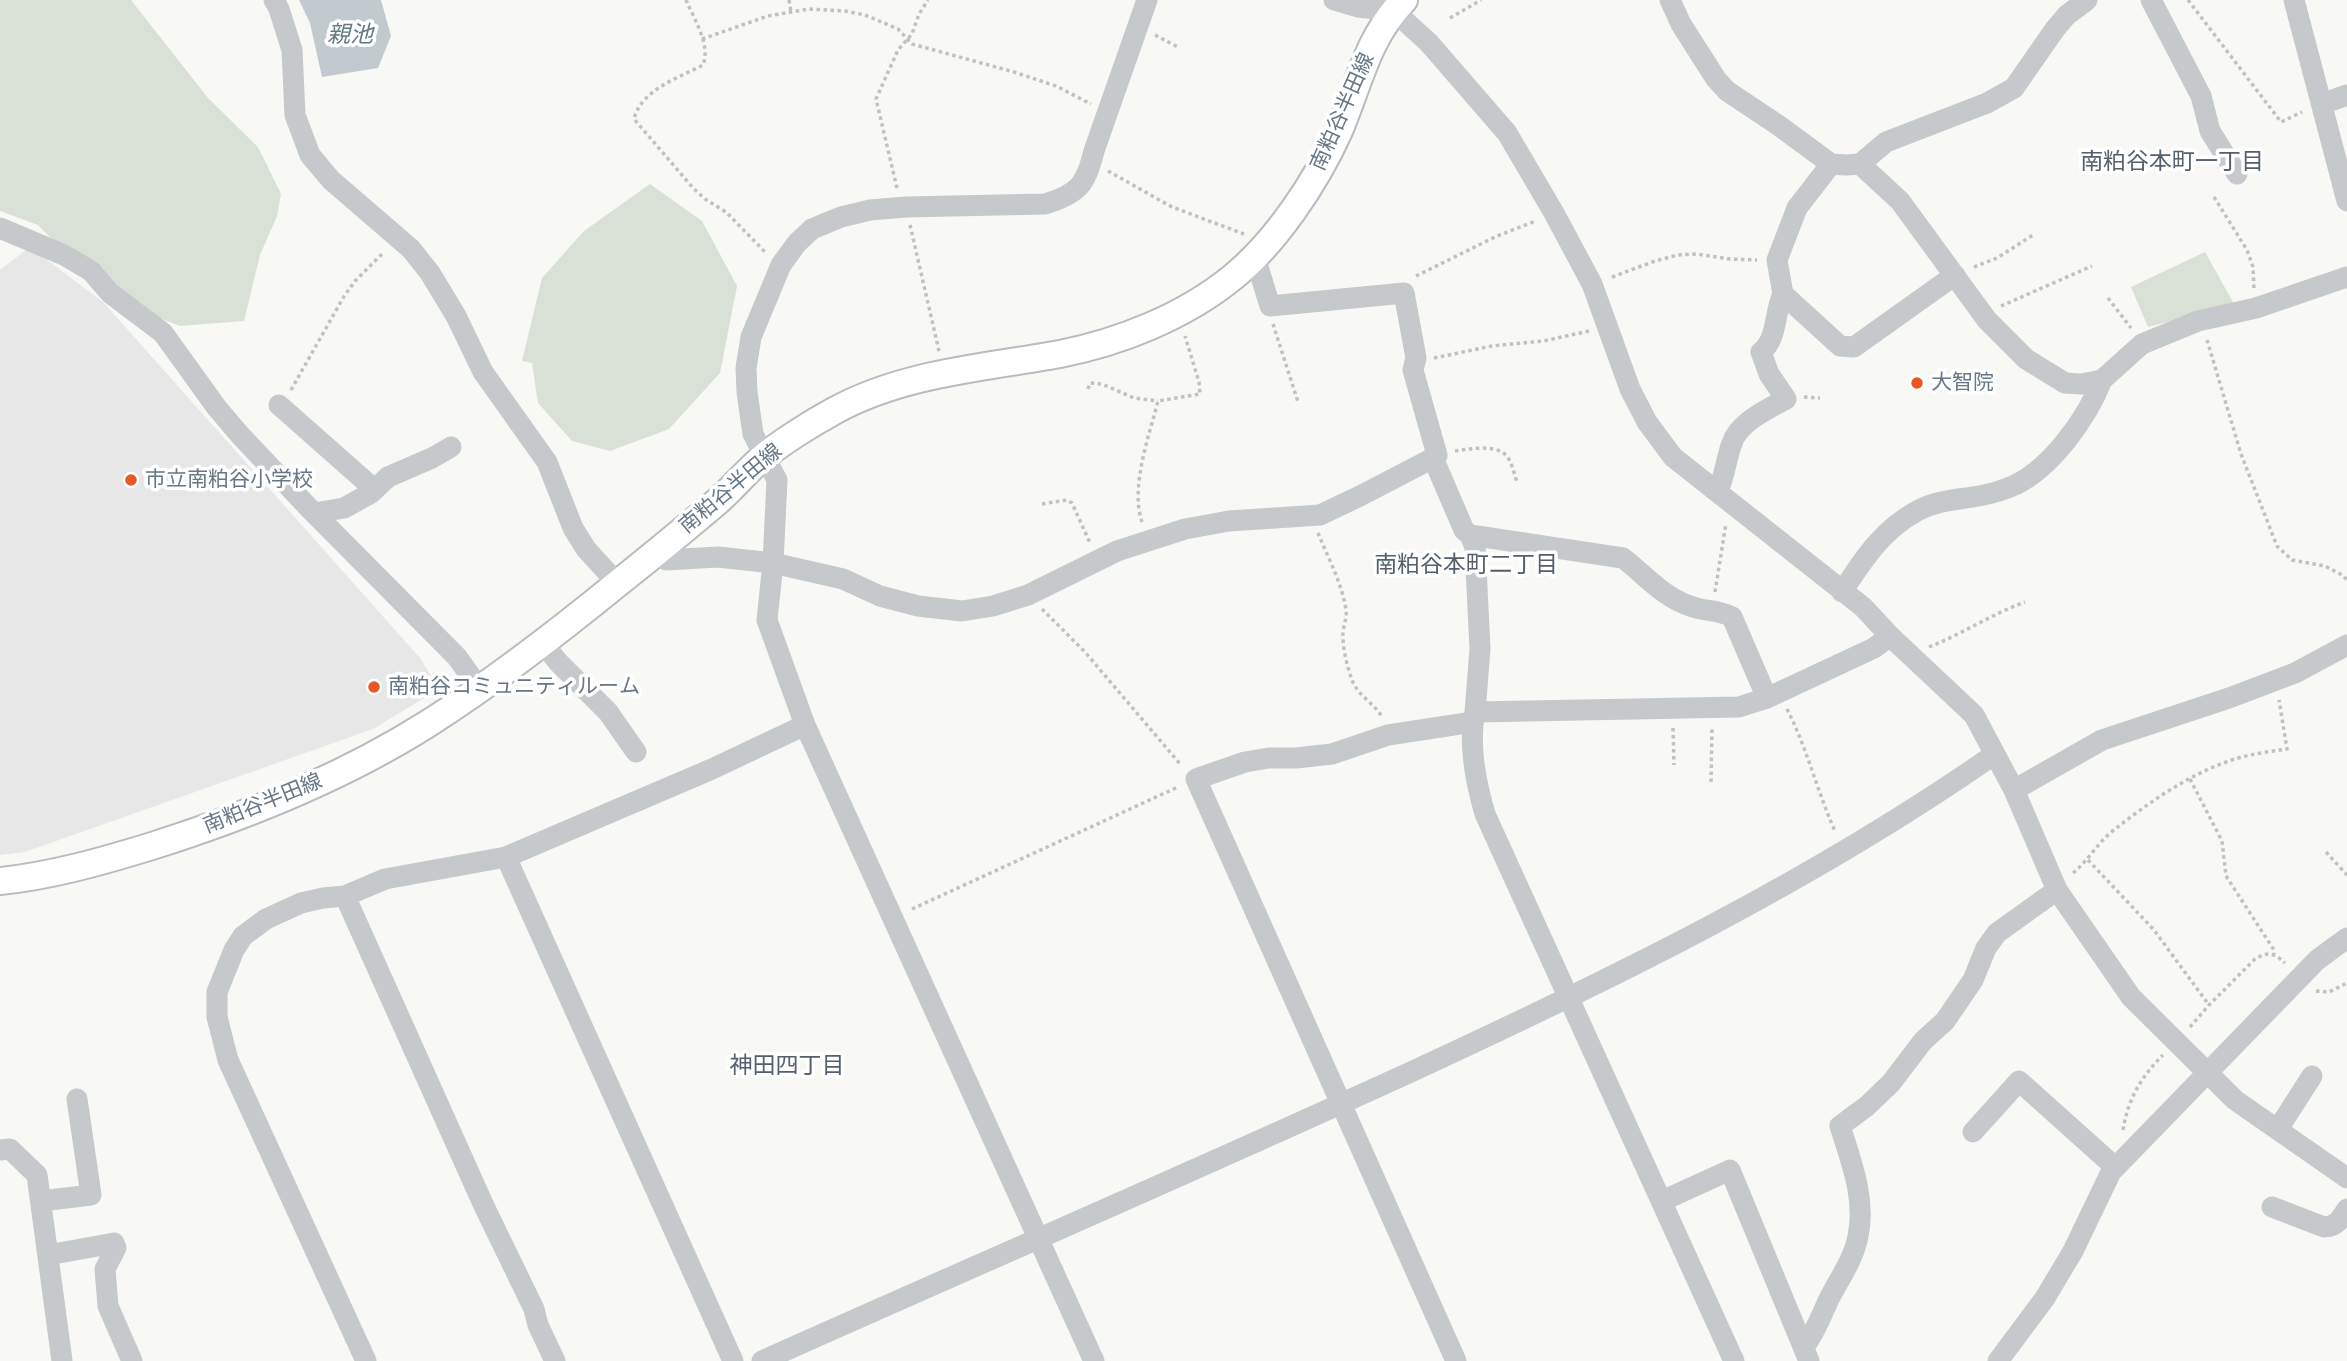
<!DOCTYPE html>
<meta charset="utf-8">
<style>
body{margin:0}
canvas{display:block;background:#f8f8f5}
</style>
<canvas width="2347" height="1361"></canvas>
<script>
const ctx = document.querySelector('canvas').getContext('2d');
ctx.lineJoin = 'round';
function fill(path, color) { ctx.fillStyle = color; ctx.fill(path, 'evenodd'); }
function strokePath(path, color, width, dash) { ctx.strokeStyle = color; ctx.lineWidth = width; ctx.lineCap = dash ? 'butt' : 'round'; ctx.setLineDash(dash || []); ctx.stroke(path); }
function write(font, color, halo, rows, align = 'center') {
  ctx.font = font + ' Helvetica,"Noto Sans JP",sans-serif'; ctx.lineWidth = 7; ctx.setLineDash([]); ctx.textBaseline = 'middle'; ctx.strokeStyle = halo; ctx.fillStyle = color; for (const [text, x, y, turn = 0] of rows) {
    ctx.save(); ctx.translate(x, y); ctx.rotate((+turn || 0) * Math.PI / 180); ctx.textAlign = isNaN(turn) ? turn : align; if (halo) ctx.strokeText(text, 0, 0); ctx.fillText(text, 0, 0); ctx.restore();
  }
}
const built = new Path2D(`
 M30 247 103 302 420 658 439 689 373 729 25 852 0 855V270Z`);
const green = new Path2D(`
 M0 0H131L208 98 258 147 281 194 277 216 260 255 244 321 180 326 111 299 38 225 0 211Z
 M650 184 702 221 737 286 720 373 669 429 610 451 572 441 538 403 532 363 522 361 542 278 584 231Z
 M2205 252 2234 304 2148 327 2131 287Z`);
const water = new Path2D(`
 M299 0H381L391 36 378 68 322 77 310 23Z`);
const path = new Path2D(`
 M686 0C694 19 711 45 703 65 678 78 641 90 634 119L693 188 705 199 726 212 765 252
 M789 0 791 12
 M2188 0 2281 122 2302 112
 M1450 18 1481 0
 M1155 35 1178 47
 M702 39 768 16 809 9 845 11 865 15 898 29 912 44 1014 72 1056 86 1091 104
 M1108 171 1172 207 1244 234
 M897 188 876 99 898 50 912 34 919 14 928 0
 M2214 197 2247 250 2253 267 2254 289
 M910 225 939 351
 M1974 267 1997 258 2033 235
 M1416 276 1497 236 1536 221
 M1612 277 1655 261 1678 255 1697 254 1729 259 1757 260
 M2108 298 2131 328
 M2001 306 2092 266
 M1273 324 1298 402
 M2207 340 2241 454 2277 546 2292 560 2325 566 2344 576 2347 581
 M1434 358 1492 346 1543 341 1589 331
 M1088 389 1090 383 1102 384 1134 398 1158 401
 M291 390 343 298 355 281 384 252
 M1804 397 1820 398
 M1455 451C1469 449 1494 444 1506 455 1512 462 1514 474 1517 482
 M1042 504 1067 500 1072 503 1090 543
 M1142 522C1130 488 1149 436 1158 401L1200 394 1199 382 1185 336
 M1318 533C1328 558 1342 583 1346 610 1347 618 1344 624 1343 632 1342 646 1347 666 1352 680 1358 696 1374 703 1382 717
 M1715 592 1726 523
 M1042 609 1085 652 1181 765
 M1929 647C1962 634 1992 614 2025 602
 M1787 709C1807 748 1817 791 1835 831
 M1673 728 1674 765
 M2190 779 2222 841 2226 876 2274 950V954
 M1711 782 1712 728
 M2326 852 2347 875
 M2088 860 2154 930 2209 1005
 M2073 873C2089 860 2098 842 2114 830 2148 803 2188 775 2229 761 2248 754 2268 752 2287 749L2279 700
 M912 909 1178 787
 M2316 991 2329 992 2347 983
 M2190 1027 2209 1005 2255 959C2268 951 2274 953 2285 963
 M2123 1130C2128 1099 2141 1077 2163 1055`);
const minor = new Path2D(`
 M274 0 279 9 292 50 295 115 310 155 331 180 411 249 430 273 456 316 483 372 547 462 573 528 586 549 618 584
 M1334 0 1358 7 1394 11 1429 43 1507 133 1554 213 1592 284 1630 389 1647 422 1673 457 1863 607 1890 636 1974 715 2014 790 2057 890 2131 997 2235 1100 2347 1178
 M1670 0 1681 24 1716 79 1727 91 1778 125 1831 164 1846 165 1860 164 1886 142 1987 103 2014 88 2055 29 2067 15 2087 0
 M2151 0 2201 96 2210 131 2237 174
 M2294 0 2347 201
 M2322 104 2347 95
 M1860 164 1900 201 1987 320 2026 359 2065 383 2081 384 2102 380 2142 344 2198 321 2256 308 2347 277
 M0 228 64 255 91 271 110 293 163 333 217 408 240 435 309 508 457 657 480 689
 M1255 257 1270 306 1404 293 1416 358 1413 370 1437 455 1433 458 1464 530 1470 535 1623 558C1645 575 1663 597 1690 606 1705 612 1716 609 1732 617L1767 698
 M1783 294 1777 260 1797 208 1831 164
 M279 405 374 489
 M1718 491C1725 475 1726 459 1732 443 1739 422 1768 409 1786 399L1769 374 1761 352C1778 339 1774 312 1783 294L1840 346 1854 347 1955 275
 M314 513 344 508 371 493 388 477 432 458 451 447
 M1470 535 1475 547 1480 649 1475 712
 M655 552 666 560 718 557 773 563 843 579 880 596 918 606 962 611 993 606 1028 595 1117 551 1185 529 1229 521 1320 515 1360 496 1433 458
 M1842 592C1863 560 1882 530 1917 511 1937 500 1957 500 1979 496 1990 494 2004 490 2015 485 2052 467 2087 418 2102 380
 M543 643 558 662 608 712 636 752
 M2014 790 2102 740 2229 698 2295 673 2347 645
 M506 857 733 1361
 M345 896 484 1206 534 1309 538 1325 555 1361
 M2278 1129 2312 1076
 M1973 1132 2019 1081 2115 1167
 M0 1150 10 1149 37 1175 62 1361
 M41 1201 91 1195 77 1099
 M1662 1201 1730 1170 1809 1361
 M2272 1207 2324 1227C2337 1227 2341 1218 2347 1209
 M48 1255 114 1243 116 1248 105 1269 108 1306 132 1361
 M1804 1347C1817 1329 1820 1318 1829 1299 1839 1279 1854 1259 1858 1236 1866 1199 1851 1161 1840 1126L1867 1106 1891 1083 1923 1041 1945 1021 1973 980 1986 948 1997 933 2057 890
 M366 1361 228 1060 217 1017V992L234 950 243 936 266 919 301 903 323 898 345 896 385 879 506 857 712 769 805 725
 M762 1361C979 1264 1197 1170 1413 1071 1614 978 1813 881 1995 754
 M1094 1361 805 725 767 620 773 563 777 480 753 434 747 392 746 368 751 337 781 265 797 243 812 229 841 217 870 210 906 207 1045 204C1078 194 1086 185 1094 151L1147 0
 M1456 1361 1196 779 1245 762 1269 758H1296L1332 754 1388 735 1473 722
 M1734 1361 1485 814C1476 783 1468 744 1475 712L1739 707 1767 698 1874 648 1890 636
 M1998 1361 2045 1298 2073 1251 2111 1172 2317 960 2347 938`);
const major = new Path2D(`
 M0 881C51 876 103 861 152 846 247 816 344 777 429 723 495 681 557 633 617 584 651 557 685 529 718 501 733 488 746 472 761 459 780 443 812 423 834 411 903 373 983 368 1060 354 1120 342 1184 317 1233 277 1276 242 1316 182 1339 131 1359 84 1367 38 1404 0`);
const markers = [
 [1917,383,7,"#e95723"],
 [131,480,7,"#e95723"],
 [374,687,7,"#e95723"]
];
const streetNames = [
 ["南粕谷半田線",1343,112,-66],
 ["南粕谷半田線",731,489,-40],
 ["南粕谷半田線",263,804,-22]
];
const poiNames = [
 ["大智院",1931,383],
 ["市立南粕谷小学校",145,480],
 ["南粕谷コミュニティルーム",388,687]
];
const waterNames = [
 ["親池",350,36]
];
const neighbourhoodNames = [
 ["南粕谷本町一丁目",2172,163],
 ["南粕谷本町二丁目",1466,566],
 ["神田四丁目",787,1067]
];
fill(built, '#e6e7e6');
fill(green, '#d9e0d6');
fill(water, '#c0cacf');
strokePath(major, '#b8bcc0', 30);
strokePath(path, '#bfc1c3', 3.5, [3.5, 3.5]);
strokePath(minor, '#c5c9cc', 21);
strokePath(major, '#fff', 26);
for (const [x, y, r, color] of markers) { const dot = new Path2D(); dot.arc(x, y, r, 0, 2 * Math.PI); ctx.fillStyle = color; ctx.fill(dot); strokePath(dot, '#fff', 2.5); }
write('21px', '#667787', '#fff', streetNames);
write('21px', '#667787', '#fff', poiNames, 'left');
write('italic 23px', '#627983', '#fff', waterNames);
write('23px', '#54616c', '#fff', neighbourhoodNames);
</script>
